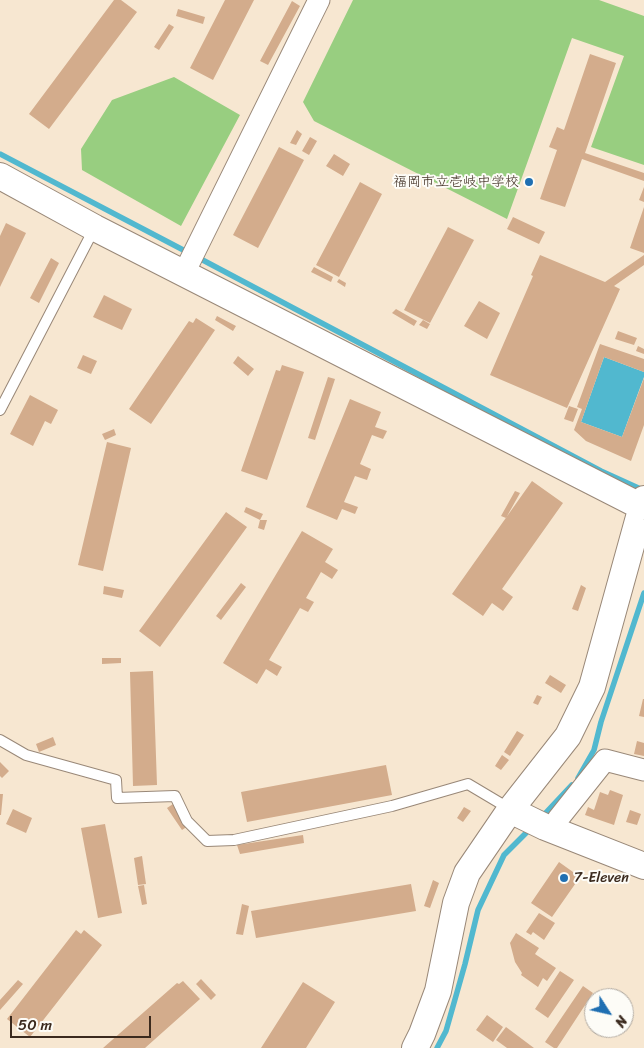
<!DOCTYPE html>
<meta charset="utf-8">
<style>
body{margin:0}
#map{position:relative;width:644px;height:1048px;overflow:hidden;background:#f7e7d1;font-family:Sriracha,sans-serif}
canvas{display:block}
.north{position:absolute;left:584px;top:988px;width:50px;height:50px;box-sizing:border-box;background:#fdfcf7;border:1px solid #afa8a0;border-radius:50%;rotate:125deg;font-size:14px;font-weight:700;line-height:20px;text-align:center;color:#3b2a1e}
.north::after{content:'';display:block;margin:auto;width:18px;height:22px;background:#1f6fb2;clip-path:polygon(50% 0,100% 100%,50% 72%,0 100%)}
.scale{position:absolute;left:10px;top:1016px;width:141px;height:22px;box-sizing:border-box;border:2px solid #3b2a1e;border-top:0;padding-left:6px;font-size:15px;line-height:18px;white-space:nowrap;color:#3b2a1e;-webkit-text-stroke:4px #fdfcf7;paint-order:stroke}
</style>
<div id="map">
<canvas width="644" height="1048"></canvas>
<div class="north">N</div>
<div class="scale">50 m</div>
</div>
<script>
const ctx = document.querySelector('canvas').getContext('2d');
ctx.lineJoin = 'round';
function fill(path, color) { ctx.fillStyle = color; ctx.fill(path, 'evenodd'); }
function strokePath(path, color, width, dash) { ctx.strokeStyle = color; ctx.lineWidth = width; ctx.lineCap = dash ? 'butt' : 'round'; ctx.setLineDash(dash || []); ctx.stroke(path); }
function write(font, color, halo, rows, align = 'center') {
  ctx.font = font + ' Sriracha,"Klee One",sans-serif'; ctx.lineWidth = 4; ctx.setLineDash([]); ctx.textBaseline = 'middle'; ctx.strokeStyle = halo; ctx.fillStyle = color; for (const [text, x, y, turn = 0] of rows) {
    ctx.save(); ctx.translate(x, y); ctx.rotate((+turn || 0) * Math.PI / 180); ctx.textAlign = isNaN(turn) ? turn : align; if (halo) ctx.strokeText(text, 0, 0); ctx.fillText(text, 0, 0); ctx.restore();
  }
}
const green = new Path2D(`
 M353 0H599L644 16V165L591 147 624 56 572 38 507 219 314 121 303 102Z
 M174 77 240 115 181 226 82 170 81 149 112 100Z`);
const water = new Path2D(`
 M604 357 644 372V377L622 437 581 422Z`);
const stream = new Path2D(`
 M0 154 189 253
 M197 257 601 471 643 490
 M578 778 594 750 601 722 644 593
 M542 817 572 785
 M437 1048 446 1031 465 964 478 910 504 855 530 829`);
const building = new Path2D(`
 M114 0H121L137 12 49 129 29 114Z
 M225 0H254L213 80 190 68Z
 M292 1 300 6 268 65 260 61Z
 M178 9 205 17 203 24 176 16Z
 M169 24 174 27 159 50 154 47Z
 M590 54 616 63 585 153 644 173V181L582 159 565 207 540 199 557 150 549 147 557 127 564 130Z
 M297 130 302 134 296 145 290 143Z
 M310 137 317 141 309 155 302 151Z
 M279 147 304 160 258 248 233 235Z
 M334 154 350 164 343 176 326 166Z
 M360 182 382 194 339 277 316 265Z
 M644 187V202L639 200Z
 M644 207V253L630 248Z
 M513 217 545 232 539 244 507 229Z
 M6 223 26 233 0 287V236Z
 M448 227 474 240 430 323 404 310Z
 M540 255 605 282 644 255V265L614 286 620 289 567 408 490 375 533 276 531 275Z
 M51 258 59 263 39 303 30 298Z
 M314 267 333 277 331 282 311 272Z
 M339 279 346 283 345 287 337 282Z
 M104 295 132 309 122 330 93 317Z
 M479 301 500 313 487 339 464 326Z
 M396 309 417 321 414 326 392 313Z
 M217 316 236 326 233 331 215 320Z
 M196 318 215 330 151 424 129 409 189 321 193 323Z
 M423 320 430 324 427 329 419 325Z
 M618 331 637 338 634 345 615 339Z
 M600 344 644 359V372L604 357 581 422 622 437 644 378V425L631 461 586 441 574 430 582 409 577 407Z
 M638 346 644 349V354L636 351Z
 M83 355 97 361 91 374 77 368Z
 M238 356 254 369 248 376 233 363Z
 M282 365 304 372 267 480 241 471 276 370 280 371Z
 M328 377 335 379 315 440 308 438Z
 M30 395 58 410 51 424 45 421 33 446 10 434Z
 M350 399 381 412 375 427 387 431 383 439 372 435 360 464 371 469 367 480 355 476 344 502 358 507 355 514 342 509 337 520 306 507Z
 M569 406 578 409 573 422 564 419Z
 M114 429 116 435 105 440 102 434Z
 M107 442 131 448 103 571 78 565Z
 M532 481 563 503 502 589 513 597 503 611 492 603 483 616 452 594Z
 M515 491 520 493 506 518 501 516Z
 M246 507 263 514 260 520 244 512Z
 M226 512 247 527 160 647 139 631Z
 M260 520H267L264 530 258 528Z
 M302 531 333 549 325 562 338 570 332 579 321 572 306 598 314 602 308 612 300 608 269 660 282 667 277 676 266 669 257 684 223 663Z
 M241 583 246 587 221 620 216 616Z
 M581 585 586 588 578 611 572 609Z
 M104 586 124 590 122 598 103 594Z
 M102 658H121V663L102 664Z
 M153 671 157 785 133 786 130 672Z
 M550 675 566 685 561 693 545 683Z
 M537 695 542 697 538 705 533 703Z
 M643 699H644V717L639 716Z
 M517 731 524 735 510 756 504 752Z
 M53 737 56 745 39 752 36 744Z
 M637 741 644 743V756L634 754Z
 M502 755 509 760 501 770 495 766Z
 M0 762 9 771 2 778 0 776Z
 M386 765 392 795 247 822 241 792Z
 M610 790 623 795 614 825 585 815 588 807 594 810 600 792 608 795Z
 M0 794H3L1 815H0Z
 M173 804 188 826 182 830 167 808Z
 M464 807 471 811 463 822 457 818Z
 M13 809 32 818 26 833 6 824Z
 M630 810 641 814 637 825 626 822Z
 M105 824 122 913 98 918 81 828Z
 M303 835 304 843 240 854 237 845Z
 M142 856 146 884 138 885 134 858Z
 M559 862 580 877 552 917 531 903Z
 M433 880 439 883 430 908 424 906Z
 M411 884 416 911 256 938 251 911Z
 M144 885 147 904 142 905 138 886Z
 M242 904 249 906 243 935 236 934Z
 M539 913 555 923 544 940 533 932 531 935 526 932Z
 M76 930 81 934 84 930 102 945 30 1037 7 1019Z
 M516 933 539 948 535 954 556 968 547 981 543 978 538 987 521 975 522 973 515 962 510 943Z
 M560 971 574 980 548 1018 535 1009Z
 M201 979 216 995 211 1000 196 984Z
 M18 980 23 984 0 1010V1000Z
 M183 981 200 999 145 1048H103L177 983 179 984Z
 M303 982 335 1002 306 1048H261Z
 M583 986 593 993 557 1048H554L545 1042Z
 M487 1015 503 1027 493 1042 476 1030Z
 M506 1027 534 1048H507L496 1040Z`);
const service = new Path2D(`
 M0 410 94 229
 M0 740 26 755 116 780 117 798 175 796 187 821 207 841 234 840 392 806 468 784 510 809`);
const minor = new Path2D(`
 M184 273 319 0
 M555 831 558 819 605 760 644 770`);
const tertiary = new Path2D(`
 M0 176 95 228 642 507
 M510 810 545 827 644 866
 M415 1048 422 1034 438 991 456 903 467 873 510 810 568 736 592 687 644 499`);
const markers = [
 [529,182,5,"#1f6fb2"],
 [564,878,5,"#1f6fb2"]
];
const poiNames = [
 ["福岡市立壱岐中学校",519,182],
 ["7-Eleven",574,878,"left"]
];
fill(green, '#98ce80');
fill(water, '#51b8cf');
strokePath(stream, '#51b8cf', 5.5);
fill(building, '#d3ac8c');
strokePath(service, '#998878', 12);
strokePath(minor, '#998878', 23);
strokePath(tertiary, '#998878', 28);
strokePath(service, '#fff', 10);
strokePath(minor, '#fff', 21);
strokePath(tertiary, '#fff', 26);
for (const [x, y, r, color] of markers) { const dot = new Path2D(); dot.arc(x, y, r, 0, 2 * Math.PI); ctx.fillStyle = color; ctx.fill(dot); strokePath(dot, '#fdfcf7', 2); }
write('14px', '#3b2a1e', '#fdfcf7', poiNames, 'right');
</script>
